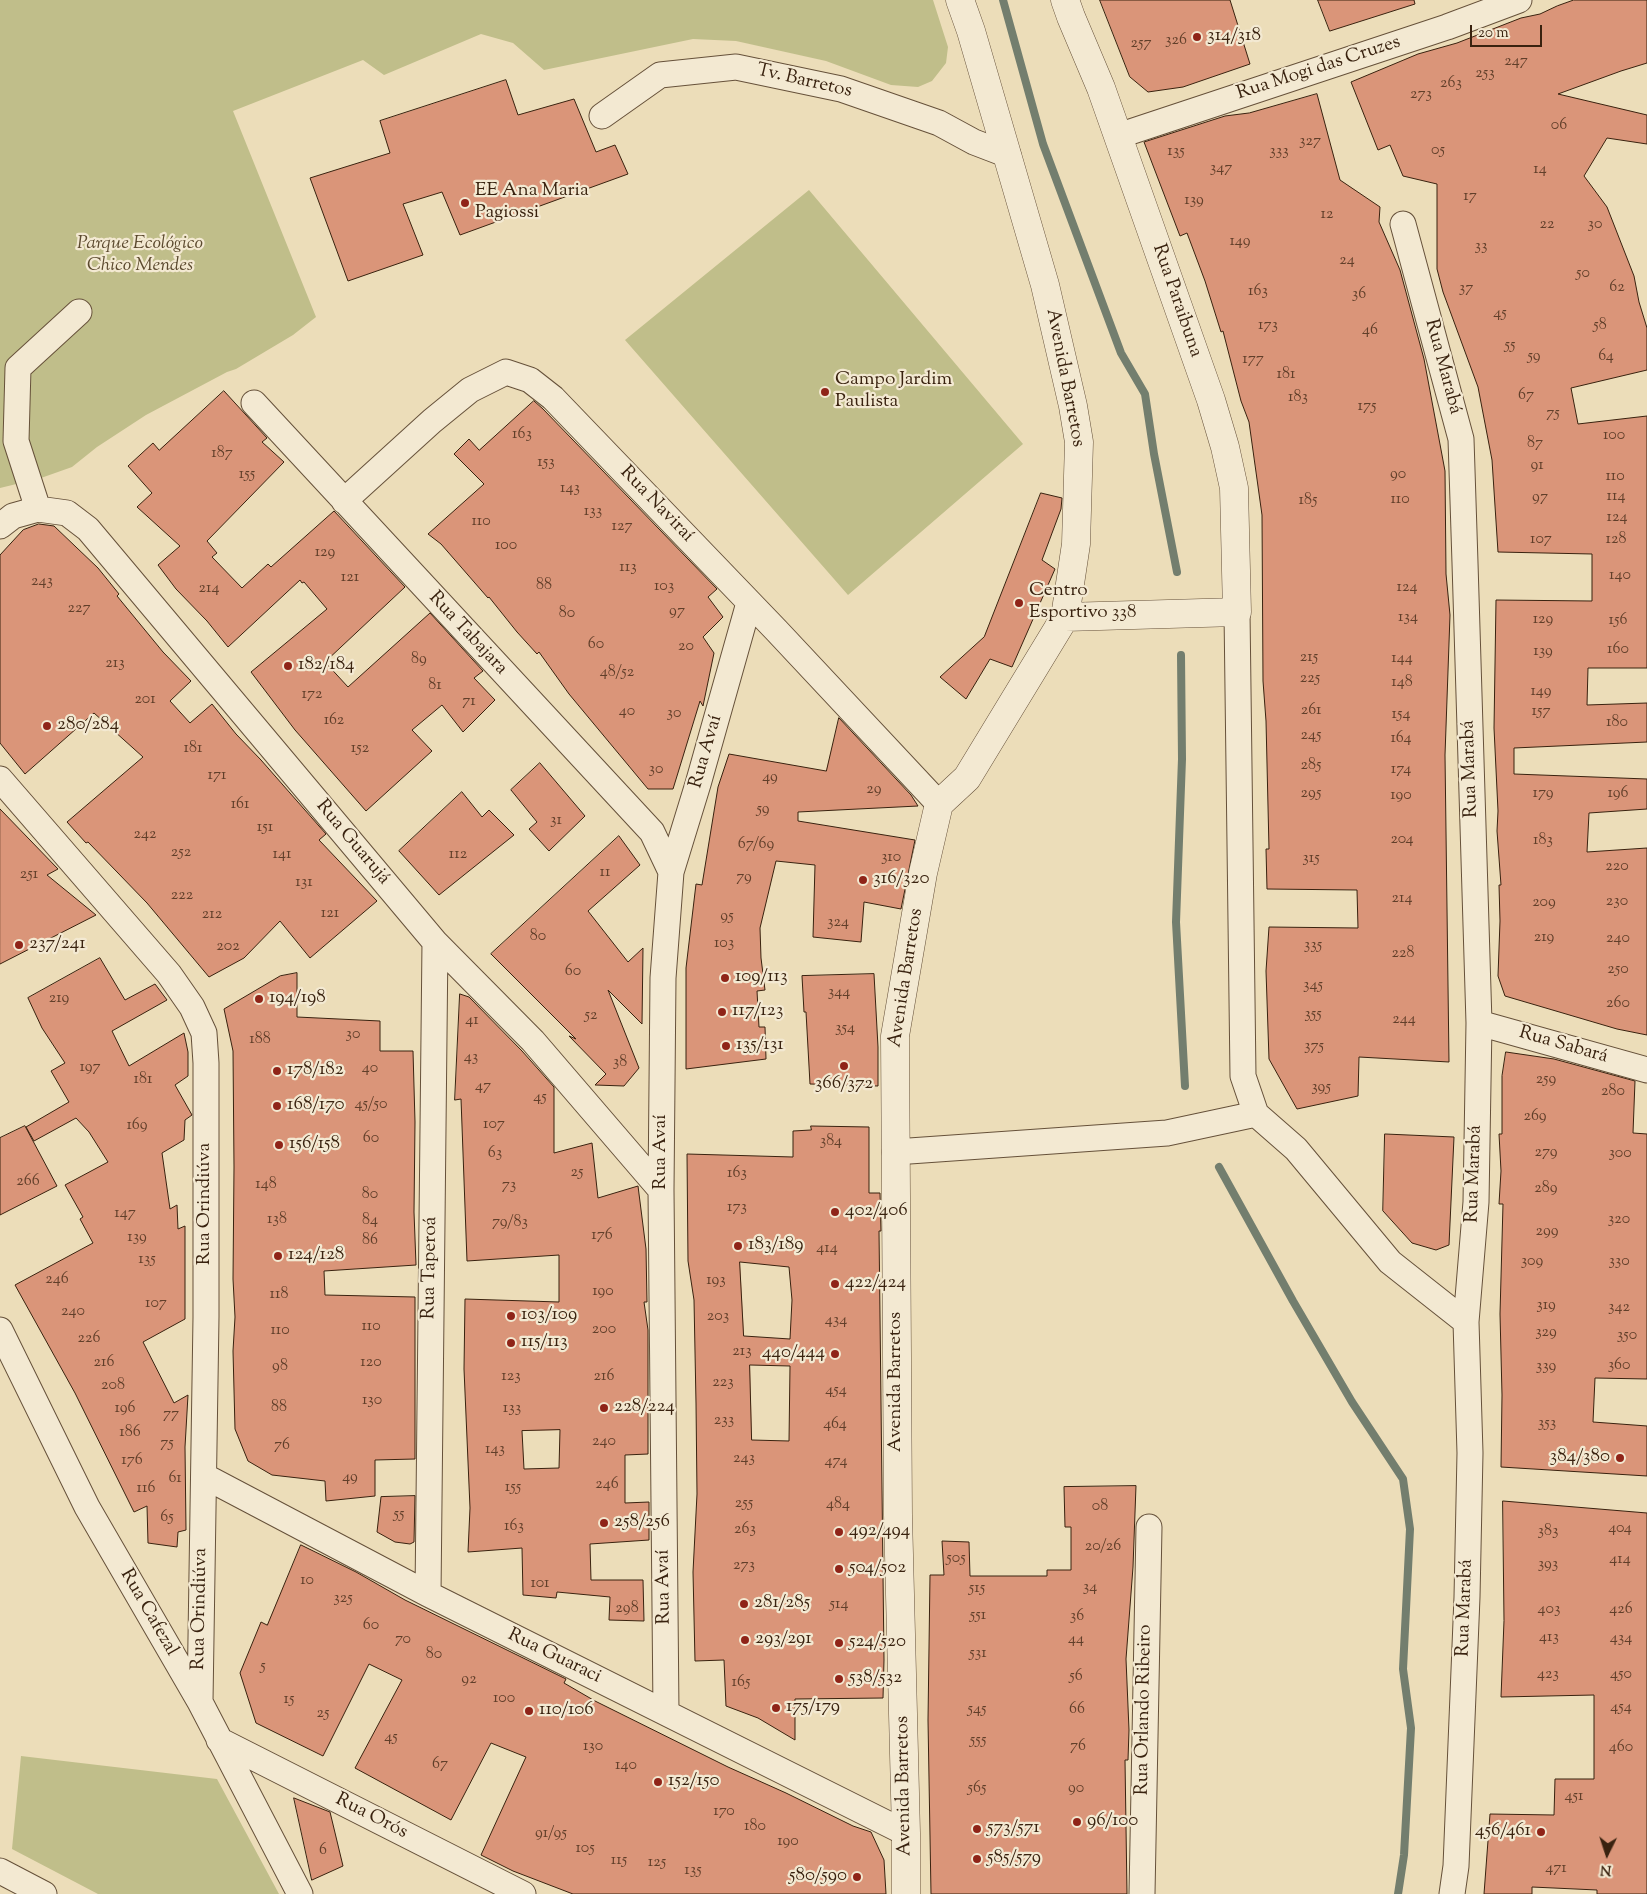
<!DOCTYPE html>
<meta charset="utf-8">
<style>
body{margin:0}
#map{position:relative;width:1647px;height:1894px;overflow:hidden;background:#ecddb9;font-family:"Sorts Mill Goudy",serif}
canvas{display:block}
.north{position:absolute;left:1582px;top:1829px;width:50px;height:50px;-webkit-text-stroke:4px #f3e9d2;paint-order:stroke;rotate:184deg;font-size:14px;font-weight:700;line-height:20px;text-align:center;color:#39220f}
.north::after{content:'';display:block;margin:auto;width:18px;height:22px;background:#39220f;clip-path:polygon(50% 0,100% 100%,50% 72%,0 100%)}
.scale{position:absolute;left:1470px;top:25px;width:72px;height:22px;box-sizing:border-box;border:2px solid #39220f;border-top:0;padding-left:6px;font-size:15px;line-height:18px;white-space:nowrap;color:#39220f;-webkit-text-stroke:4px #f3e9d2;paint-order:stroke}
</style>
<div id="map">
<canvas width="1647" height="1894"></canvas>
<div class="north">N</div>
<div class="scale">20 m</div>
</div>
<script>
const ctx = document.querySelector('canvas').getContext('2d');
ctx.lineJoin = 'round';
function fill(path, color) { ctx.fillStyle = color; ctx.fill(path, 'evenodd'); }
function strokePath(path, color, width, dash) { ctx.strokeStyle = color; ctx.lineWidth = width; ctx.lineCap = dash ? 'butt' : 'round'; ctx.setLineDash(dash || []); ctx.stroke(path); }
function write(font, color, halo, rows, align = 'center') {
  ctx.font = font + ' "Sorts Mill Goudy",serif'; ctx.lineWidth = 4.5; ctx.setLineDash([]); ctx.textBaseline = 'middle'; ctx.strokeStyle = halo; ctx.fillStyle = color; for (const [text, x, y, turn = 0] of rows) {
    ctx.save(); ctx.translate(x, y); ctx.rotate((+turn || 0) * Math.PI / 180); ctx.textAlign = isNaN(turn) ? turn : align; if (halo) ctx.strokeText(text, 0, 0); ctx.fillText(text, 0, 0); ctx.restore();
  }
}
const green = new Path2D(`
 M0 0H933L948 47 946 63 932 81 918 87 891 85 826 61 736 41 693 39 544 70 513 43 481 34 384 75 363 60 233 111 316 317 293 335 236 369 227 372 146 415 97 447 72 467 41 478 0 488Z
 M809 190 1023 444 848 595 625 340Z
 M21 1756 217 1779 279 1894H98L12 1849Z`);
const stream = new Path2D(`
 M1003 0 1043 144 1121 353 1145 394 1154 454 1177 572
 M1181 655 1182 759 1176 922 1185 1086
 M1219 1167 1293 1301 1352 1402 1403 1479 1410 1529 1403 1669 1411 1728 1404 1855 1398 1894`);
const building = new Path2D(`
 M1100 0H1230L1250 64 1183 87 1148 92 1130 77Z
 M1318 0H1414L1415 4 1330 31Z
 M1574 0H1647V63L1621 71 1558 94 1647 115V144L1607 138 1584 176 1607 207 1634 276 1639 302 1647 328V370L1571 388 1578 424 1647 416V668H1588L1587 705 1647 703V742L1514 748V774L1647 779V809L1589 813 1587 852 1647 848V1035L1617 1029 1505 996 1498 976 1500 921 1499 885H1501L1497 831 1498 811 1494 728 1496 600 1592 601V554L1498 552 1492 460 1478 387 1443 292 1437 269V184L1403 176 1390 145 1378 150 1351 82 1418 54 1457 43 1521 18 1540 14 1557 6Z
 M506 80 518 115 574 99 596 152 615 145 628 174 460 235 442 192 403 204 423 255 348 281 310 178 390 153 380 121Z
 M1317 94 1340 180 1380 207 1379 222 1400 270 1424 359 1445 471 1446 574 1450 615 1445 755 1449 1062 1359 1057 1358 1096 1297 1109 1269 1059 1266 971 1269 927 1358 928 1357 890 1267 889 1266 849H1269L1266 721 1263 681 1262 515 1249 422 1241 401 1223 331 1221 332 1205 281 1187 233 1180 236 1144 142 1225 116 1249 113Z
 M224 391 267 438 262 442 284 462 207 541 217 553 212 557 242 588 268 564 271 567 334 511 405 587 325 662 348 687 430 613 483 671 474 678 495 700 463 732 442 705 412 730 432 751 366 811 295 730 251 672 327 609 304 582 302 583 300 580 228 647 207 621 176 589 158 565 180 546 137 507 152 493 128 466 153 443 159 450Z
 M534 401 543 409 717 589 708 597 723 617 703 637 714 653 703 706 700 701 673 789H648L569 694 539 652 537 654 517 632 489 597 488 598 441 544 428 534 484 484 454 454 469 439 479 450Z
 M1041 493 1062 498 1061 509 1042 560 1055 569 1012 667 990 659 966 699 940 677 984 637Z
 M39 524 54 526 98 568 119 594 117 596 163 652 191 681 170 701 190 723 212 704 236 734 261 760 326 834 319 840 377 901 310 958 280 921 244 958 209 977 147 903 88 842 86 843 67 822 143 757 94 713 25 774 0 743V555L23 530Z
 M839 718 911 795 918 806 798 812V821L915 840 901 909 864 902 861 942 813 937 815 865 776 861 760 928 761 958 765 990 757 991 759 1027H765L766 1059 686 1069V968L696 884 702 885 718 787 729 754 826 771Z
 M540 763 585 816 549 851 529 829 537 822 511 790Z
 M462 792 482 817 489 810 514 835 439 895 399 851Z
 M0 809 58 869 47 875 96 915 0 964Z
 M619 836 640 865 588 911 628 962 643 948 642 1024 608 990 639 1068 624 1086 595 1085 606 1074 569 1036 576 1039 491 954Z
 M100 958 125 1000 155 984 167 1000 112 1031 129 1066 184 1033 188 1052V1076L175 1085 192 1115 185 1120 184 1140 162 1153 170 1209 177 1205 178 1229 185 1226V1319L143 1342 174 1403 188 1395 185 1447 186 1530 178 1532 177 1547 148 1543 147 1506 134 1512 75 1393 15 1285 93 1243 80 1219 83 1217 65 1185 108 1162 89 1132 76 1118 34 1141 26 1127 69 1102 51 1071 65 1063 42 1028 28 998Z
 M297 973V1017L380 1021V1051H413L415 1122 414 1212 416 1265 324 1271 325 1295 415 1297V1459L375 1460V1496L326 1501 325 1481 272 1475 248 1461 235 1429 233 1351 235 1317 233 1279 234 1167 233 1051 224 1009 280 976Z
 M874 974 878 1047V1086L810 1084 806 1012H804L802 976Z
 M460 994 469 997 522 1051 554 1087V1153L592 1143 598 1198 638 1186 646 1249 647 1302H644L648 1330V1454L625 1455V1503L649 1502V1540L590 1544 591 1580H643L644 1621 609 1620 610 1597 557 1592 556 1598 523 1595 522 1548 468 1552 470 1508 464 1369 465 1299 559 1302V1255L467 1261 461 1099 455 1100ZM560 1430 559 1468 524 1469 522 1431Z
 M1506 1052 1554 1059 1635 1081 1633 1133 1647 1134V1379L1595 1378 1593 1422 1647 1426V1476L1501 1467 1502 1395 1500 1314 1503 1204H1499L1501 1171 1499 1134H1502V1076Z
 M25 1126 57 1186 0 1215V1138Z
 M811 1126 869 1127V1193H880L881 1231H879L884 1660 883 1698 795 1699V1740L758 1718 726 1706 724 1660 695 1661 693 1572 697 1494 696 1403 694 1300 688 1261 687 1154 793 1157V1131L811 1130ZM740 1262 789 1267 792 1300 790 1339 744 1336ZM750 1365 790 1366 789 1441 752 1440Z
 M1385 1134 1454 1137 1449 1245 1436 1250 1412 1243 1383 1211Z
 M1136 1486 1133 1567 1126 1659 1129 1730 1128 1760H1125L1127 1894H931L928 1720 930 1575H944L942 1541 969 1542 970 1576H1047V1570H1071V1527H1065L1064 1487Z
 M415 1496 414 1542 410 1544 395 1542 377 1532 381 1497Z
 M1503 1501 1647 1513V1894H1597V1890L1532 1887V1894H1484L1490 1814 1554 1815 1555 1779H1594V1695L1501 1697 1504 1621Z
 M301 1545 356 1572 405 1600 566 1679 564 1683 595 1701 728 1767 786 1793 853 1826 871 1832 884 1860 886 1894H573L513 1871 481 1855 526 1757 491 1743 451 1820 355 1768 402 1680 369 1664 323 1756 256 1723 240 1673 261 1622 267 1625Z
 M294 1798 330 1812 343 1866 312 1880Z`);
const minor = new Path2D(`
 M602 116 660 75 736 67 841 89 939 123 974 142 1008 155
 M1118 136 1447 27 1519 0
 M1403 224 1461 439 1465 563 1479 1023 1476 1202 1466 1322 1470 1453 1467 1597 1456 1866 1452 1894
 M254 403 652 832 671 872
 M344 501 432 421 470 390 506 372 530 380 553 398 777 631 939 804
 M38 509 67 513 88 529 435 942 533 1041 661 1190
 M0 526 13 516 38 509 16 441 18 368 79 312
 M1237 612 1243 1076 1256 1114 1296 1149 1390 1262 1466 1322
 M0 779 169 974 192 1007 204 1033 206 1063V1317L200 1702
 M1479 1023 1647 1070
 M895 1152 1167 1133 1256 1114
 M0 1330 87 1507 200 1702 300 1894
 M204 1476 428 1594 906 1833
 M428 1594 435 942
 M666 1712 661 1190 663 978 671 872 698 784 749 603
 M219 1740 523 1894
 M0 1871 44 1894
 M1142 1894 1149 1527`);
const tertiary = new Path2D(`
 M1065 617 1237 612 1234 488 1225 447 1211 400 1101 88 1071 17 1065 0
 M906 1894V1833L898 1515 895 1036 923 873 939 804 967 778 1065 617 1076 544 1079 442 1073 406 1045 285 971 31 960 0`);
const markers = [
 [1197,37,5,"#8f2418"],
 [465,203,5,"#8f2418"],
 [825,392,5,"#8f2418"],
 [1019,603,5,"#8f2418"],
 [288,666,5,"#8f2418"],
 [47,726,5,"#8f2418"],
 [863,880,5,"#8f2418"],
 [19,945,5,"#8f2418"],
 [725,978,5,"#8f2418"],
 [259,999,5,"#8f2418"],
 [722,1012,5,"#8f2418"],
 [726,1046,5,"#8f2418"],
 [844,1066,5,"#8f2418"],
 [277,1071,5,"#8f2418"],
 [277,1106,5,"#8f2418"],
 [279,1145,5,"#8f2418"],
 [835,1212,5,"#8f2418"],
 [738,1246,5,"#8f2418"],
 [278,1256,5,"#8f2418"],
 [835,1284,5,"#8f2418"],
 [511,1316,5,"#8f2418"],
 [511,1343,5,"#8f2418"],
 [835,1354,5,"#8f2418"],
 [604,1408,5,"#8f2418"],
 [1620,1458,5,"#8f2418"],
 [604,1523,5,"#8f2418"],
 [839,1532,5,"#8f2418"],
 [839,1569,5,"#8f2418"],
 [744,1604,5,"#8f2418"],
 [745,1640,5,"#8f2418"],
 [839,1643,5,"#8f2418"],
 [839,1679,5,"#8f2418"],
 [776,1708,5,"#8f2418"],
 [529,1711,5,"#8f2418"],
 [658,1782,5,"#8f2418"],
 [1077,1822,5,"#8f2418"],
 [977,1829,5,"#8f2418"],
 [1541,1832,5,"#8f2418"],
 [977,1859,5,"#8f2418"],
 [857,1877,5,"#8f2418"]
];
const numberNames = [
 ["326",1176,41],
 ["257",1141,44],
 ["247",1516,62],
 ["253",1485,74],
 ["263",1451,84],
 ["273",1421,95],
 ["06",1559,126],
 ["327",1310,142],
 ["05",1438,151],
 ["135",1176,152],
 ["333",1279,152],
 ["347",1221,169],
 ["14",1540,170],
 ["17",1470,197],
 ["139",1194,201],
 ["12",1327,215],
 ["22",1547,225],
 ["30",1595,225],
 ["149",1240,242],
 ["33",1481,247],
 ["24",1347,261],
 ["50",1583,274],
 ["62",1617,288],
 ["37",1466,289],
 ["163",1258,292],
 ["36",1359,295],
 ["45",1500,314],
 ["173",1268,326],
 ["58",1600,326],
 ["46",1370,331],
 ["55",1510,346],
 ["59",1534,357],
 ["64",1606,357],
 ["177",1253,360],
 ["181",1286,375],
 ["67",1526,396],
 ["183",1298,398],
 ["175",1367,407],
 ["75",1553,414],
 ["163",522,435],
 ["100",1614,436],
 ["87",1535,444],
 ["187",222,454],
 ["153",546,463],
 ["91",1537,466],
 ["155",247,475],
 ["90",1398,475],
 ["110",1615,477],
 ["143",570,489],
 ["114",1616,497],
 ["97",1540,498],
 ["110",1400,500],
 ["185",1308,501],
 ["133",593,512],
 ["124",1617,518],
 ["110",481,522],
 ["127",622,527],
 ["107",1541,540],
 ["128",1616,540],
 ["100",506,546],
 ["129",325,553],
 ["113",628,568],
 ["140",1620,576],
 ["121",350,578],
 ["243",42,582],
 ["88",544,586],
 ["103",664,587],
 ["124",1407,588],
 ["214",209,589],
 ["227",79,609],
 ["97",677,612],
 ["80",567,614],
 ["134",1408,618],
 ["129",1543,620],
 ["156",1618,621],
 ["60",596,645],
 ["20",686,647],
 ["160",1618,650],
 ["139",1543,652],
 ["215",1309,658],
 ["144",1402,659],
 ["89",419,660],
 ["213",115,664],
 ["48/52",617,673],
 ["225",1310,679],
 ["148",1402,683],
 ["81",435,686],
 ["149",1541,692],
 ["172",312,695],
 ["201",145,700],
 ["71",469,702],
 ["261",1311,711],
 ["40",627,712],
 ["157",1541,712],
 ["30",674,714],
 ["154",1401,715],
 ["162",334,721],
 ["180",1617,723],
 ["245",1311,736],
 ["164",1401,739],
 ["181",193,749],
 ["152",360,749],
 ["285",1311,766],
 ["30",656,770],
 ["174",1401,770],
 ["171",217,776],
 ["49",770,778],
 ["29",874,790],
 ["295",1311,794],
 ["179",1543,794],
 ["196",1618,794],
 ["190",1401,796],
 ["161",240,805],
 ["59",763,810],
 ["31",556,821],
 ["151",265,828],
 ["242",145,835],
 ["204",1402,840],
 ["183",1543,841],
 ["67/69",756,845],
 ["252",181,853],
 ["141",282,855],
 ["112",458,855],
 ["310",891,858],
 ["315",1311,859],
 ["220",1617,867],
 ["11",605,873],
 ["251",29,875],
 ["79",744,878],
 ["131",304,883],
 ["222",182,896],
 ["214",1402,899],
 ["230",1617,902],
 ["209",1544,903],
 ["121",330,914],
 ["212",212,915],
 ["95",727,917],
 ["324",838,923],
 ["80",538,937],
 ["219",1544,938],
 ["240",1618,939],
 ["103",724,944],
 ["335",1313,946],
 ["202",228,947],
 ["228",1403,954],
 ["250",1618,970],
 ["60",573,972],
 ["345",1313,986],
 ["344",839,993],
 ["219",59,999],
 ["260",1618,1004],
 ["355",1313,1015],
 ["52",591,1016],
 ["244",1404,1020],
 ["41",472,1021],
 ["354",845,1029],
 ["30",353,1035],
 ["188",260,1040],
 ["375",1314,1047],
 ["43",471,1058],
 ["38",620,1063],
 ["197",90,1068],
 ["40",370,1069],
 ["181",143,1080],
 ["259",1546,1080],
 ["47",483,1087],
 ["395",1321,1088],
 ["280",1613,1092],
 ["45",540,1098],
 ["45/50",371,1105],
 ["269",1535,1117],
 ["107",494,1125],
 ["169",137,1126],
 ["60",371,1139],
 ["384",831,1142],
 ["279",1546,1153],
 ["63",495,1154],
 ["300",1620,1154],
 ["25",577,1173],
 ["163",737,1174],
 ["266",28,1182],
 ["148",266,1185],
 ["73",509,1186],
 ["289",1546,1189],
 ["80",370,1195],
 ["173",737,1208],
 ["147",125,1214],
 ["138",277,1220],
 ["320",1619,1220],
 ["84",370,1221],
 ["79/83",510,1223],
 ["299",1547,1232],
 ["176",602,1236],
 ["139",137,1238],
 ["86",370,1241],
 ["414",827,1249],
 ["135",147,1260],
 ["309",1532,1262],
 ["330",1619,1262],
 ["246",57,1280],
 ["193",716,1281],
 ["190",603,1292],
 ["118",279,1295],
 ["107",156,1304],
 ["319",1546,1306],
 ["342",1619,1308],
 ["240",73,1312],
 ["203",718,1317],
 ["434",836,1321],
 ["110",371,1327],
 ["200",604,1330],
 ["110",280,1331],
 ["329",1546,1333],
 ["350",1627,1336],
 ["226",89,1339],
 ["213",742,1352],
 ["216",104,1363],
 ["120",371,1363],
 ["360",1619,1366],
 ["98",280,1367],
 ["339",1546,1367],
 ["123",511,1377],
 ["216",604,1377],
 ["223",723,1383],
 ["208",113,1386],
 ["454",836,1391],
 ["130",372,1401],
 ["88",279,1408],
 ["196",125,1409],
 ["133",512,1409],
 ["77",171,1415],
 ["233",724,1421],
 ["353",1547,1424],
 ["464",835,1425],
 ["186",130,1433],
 ["240",604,1442],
 ["75",167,1444],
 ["76",282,1446],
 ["143",495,1450],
 ["243",744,1459],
 ["176",132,1461],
 ["474",836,1462],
 ["49",350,1478],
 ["61",175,1479],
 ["246",607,1485],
 ["155",513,1488],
 ["116",146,1489],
 ["255",744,1504],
 ["484",838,1505],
 ["08",1100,1507],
 ["55",399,1515],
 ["65",167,1518],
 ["163",514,1527],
 ["404",1620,1529],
 ["263",745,1530],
 ["383",1548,1532],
 ["20/26",1103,1547],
 ["505",956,1559],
 ["414",1620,1560],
 ["393",1548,1565],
 ["273",744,1566],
 ["10",307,1581],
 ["101",540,1584],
 ["34",1090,1588],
 ["515",977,1589],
 ["325",343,1599],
 ["514",839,1605],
 ["298",627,1609],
 ["403",1549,1610],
 ["426",1621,1610],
 ["551",978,1616],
 ["36",1077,1617],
 ["60",371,1626],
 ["413",1549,1638],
 ["434",1621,1639],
 ["70",403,1640],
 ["44",1076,1640],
 ["531",978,1654],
 ["80",434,1655],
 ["5",263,1667],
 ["423",1548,1675],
 ["450",1621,1675],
 ["56",1076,1677],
 ["92",469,1680],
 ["165",741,1683],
 ["100",504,1699],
 ["15",289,1700],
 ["454",1621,1708],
 ["545",977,1710],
 ["66",1077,1710],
 ["25",323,1714],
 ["45",391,1738],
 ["555",978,1741],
 ["130",593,1747],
 ["76",1078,1747],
 ["460",1621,1748],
 ["67",440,1765],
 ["140",626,1766],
 ["565",977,1789],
 ["90",1076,1789],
 ["451",1574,1797],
 ["170",724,1812],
 ["180",755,1827],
 ["91/95",551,1834],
 ["190",788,1842],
 ["105",585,1849],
 ["6",323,1851],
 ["115",619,1861],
 ["125",657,1863],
 ["471",1556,1869],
 ["135",693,1871]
];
const poiNames = [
 ["314/318",1207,37],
 ["EE Ana Maria",475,192],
 ["Pagiossi",475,214],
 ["Campo Jardim",835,381],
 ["Paulista",835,403],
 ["Centro",1029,592],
 ["Esportivo 338",1029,614],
 ["182/184",298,666],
 ["280/284",57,726],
 ["316/320",873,880],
 ["237/241",29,945],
 ["109/113",735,978],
 ["194/198",269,999],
 ["117/123",732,1012],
 ["135/131",736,1046],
 ["178/182",287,1071],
 ["366/372",844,1085,"center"],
 ["168/170",287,1106],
 ["156/158",289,1145],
 ["402/406",845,1212],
 ["183/189",748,1246],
 ["124/128",288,1256],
 ["422/424",845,1284],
 ["103/109",521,1316],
 ["115/113",521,1343],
 ["440/444",825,1354,"right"],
 ["228/224",614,1408],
 ["384/380",1610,1458,"right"],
 ["258/256",614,1523],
 ["492/494",849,1532],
 ["504/502",849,1569],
 ["281/285",754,1604],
 ["293/291",755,1640],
 ["524/520",849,1643],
 ["538/532",849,1679],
 ["175/179",786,1708],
 ["110/106",539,1711],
 ["152/150",668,1782],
 ["96/100",1087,1822],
 ["573/571",987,1829],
 ["456/461",1531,1832,"right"],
 ["585/579",987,1859],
 ["580/590",847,1877,"right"]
];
const streetNames = [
 ["Rua Mogi das Cruzes",1319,69,-18],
 ["Tv. Barretos",804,82,13],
 ["Rua Paraibuna",1176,301,71],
 ["Rua Marabá",1442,367,75],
 ["Avenida Barretos",1064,378,79],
 ["Rua Naviraí",656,505,46],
 ["Rua Tabajara",467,634,47],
 ["Rua Avaí",707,752,-74],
 ["Rua Marabá",1471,769,-92],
 ["Rua Guarujá",352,843,50],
 ["Avenida Barretos",907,978,-81],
 ["Rua Sabará",1563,1046,16],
 ["Rua Avaí",662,1152,-90],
 ["Rua Marabá",1475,1174,-88],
 ["Rua Orindiúva",206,1204,-90],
 ["Rua Taperoá",431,1268,-89],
 ["Avenida Barretos",897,1382,-90],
 ["Rua Avaí",665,1587,-91],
 ["Rua Marabá",1466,1608,-88],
 ["Rua Orindiúva",201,1609,-89],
 ["Rua Cafezal",148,1613,60],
 ["Rua Guaraci",554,1657,26],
 ["Rua Orlando Ribeiro",1145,1710,-89],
 ["Avenida Barretos",905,1786,-91],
 ["Rua Orós",371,1817,27]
];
const parkNames = [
 ["Parque Ecológico",140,245],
 ["Chico Mendes",140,267]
];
fill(green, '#c0be8a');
strokePath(stream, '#737e6e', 8);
fill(building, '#da9579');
strokePath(building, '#39220f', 1);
strokePath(minor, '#66513a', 27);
strokePath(tertiary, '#66513a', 29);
strokePath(minor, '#f3e9d2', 25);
strokePath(tertiary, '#f3e9d2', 28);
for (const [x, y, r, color] of markers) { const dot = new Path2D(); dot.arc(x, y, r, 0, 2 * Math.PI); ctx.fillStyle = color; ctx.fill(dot); strokePath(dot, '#f3e9d2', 2); }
write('16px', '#613f2a', null, numberNames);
write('19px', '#39220f', '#f3e9d2', poiNames, 'left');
write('19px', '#39220f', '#f3e9d2', streetNames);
write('italic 19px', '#5b492e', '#f3e9d2', parkNames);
</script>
